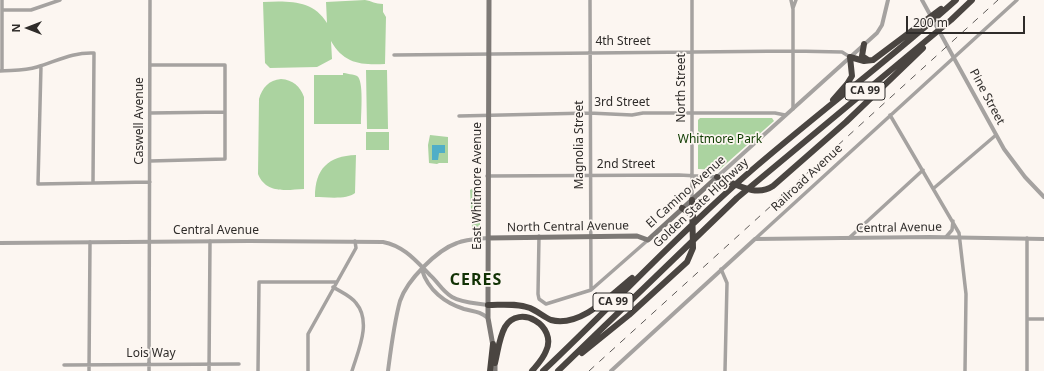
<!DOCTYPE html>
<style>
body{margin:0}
#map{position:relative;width:1044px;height:371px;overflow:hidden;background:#fcf6f1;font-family:"Noto Sans",sans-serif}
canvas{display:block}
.north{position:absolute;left:8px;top:8px;width:40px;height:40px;-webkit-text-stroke:3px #fcf6f1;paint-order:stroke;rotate:270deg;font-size:11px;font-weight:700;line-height:16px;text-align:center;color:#2f2c2a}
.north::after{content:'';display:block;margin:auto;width:14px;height:18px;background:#2f2c2a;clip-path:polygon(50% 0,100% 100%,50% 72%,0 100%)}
.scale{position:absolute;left:906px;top:16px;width:119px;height:18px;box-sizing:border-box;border:2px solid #2f2c2a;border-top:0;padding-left:5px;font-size:12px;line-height:14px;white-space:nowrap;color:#2f2c2a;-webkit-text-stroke:3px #fcf6f1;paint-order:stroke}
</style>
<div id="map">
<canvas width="1044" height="371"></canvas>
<div class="north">N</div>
<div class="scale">200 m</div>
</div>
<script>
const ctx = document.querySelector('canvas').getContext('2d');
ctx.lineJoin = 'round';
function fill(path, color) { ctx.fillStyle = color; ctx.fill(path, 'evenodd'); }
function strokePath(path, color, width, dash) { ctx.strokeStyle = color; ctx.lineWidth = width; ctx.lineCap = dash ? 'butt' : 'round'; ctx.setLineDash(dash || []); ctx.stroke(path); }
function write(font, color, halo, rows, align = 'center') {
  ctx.font = font + ' "Noto Sans",sans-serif'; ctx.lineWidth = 3.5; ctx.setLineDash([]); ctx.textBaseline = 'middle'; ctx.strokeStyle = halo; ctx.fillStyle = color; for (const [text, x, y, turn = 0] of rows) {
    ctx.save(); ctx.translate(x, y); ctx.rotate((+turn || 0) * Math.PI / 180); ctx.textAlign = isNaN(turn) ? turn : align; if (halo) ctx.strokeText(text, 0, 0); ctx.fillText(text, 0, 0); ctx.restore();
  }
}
const green = new Path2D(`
 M365 0C372 1 375 4 383 4V12L386 17 385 64C361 65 344 64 331 41L332 59 317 67 270 68 265 63 263 2C289 1 313 0 327 23L326 2Z
 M366 70H387L388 129H367Z
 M343 73C345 73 355 75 357 76 364 80 361 113 361 124H314V75H343Z
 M281 79C293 80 300 86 304 97V189C286 190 266 194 258 174L259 99C262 88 269 80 281 79Z
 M700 118H772L774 121 719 170 698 169V120Z
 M366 132H389V150H366Z
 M430 135 448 137V163H439L437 164 429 163 428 145Z
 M356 155 355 193C347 200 326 197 315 197 315 169 328 156 356 155Z
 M479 179 480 227 477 229 472 228 470 190 474 188Z`);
const water = new Path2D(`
 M432 145H445V153H439L438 160H432Z`);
const minor = new Path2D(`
 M2 0V71
 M590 0 591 290
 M692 0V200
 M791 0 793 9V109
 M793 8 796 0
 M2 10H31L60 0
 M394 55 793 51 842 52 850 57
 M41 66 38 184 150 182
 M0 71C13 70 25 71 37 67 57 61 73 52 94 53L93 182
 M150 113 225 112
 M890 115 959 233 966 294 965 371
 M459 116 589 113 632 115 643 113H775L785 115
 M150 161 225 159V65H150
 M487 176 679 175 717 177
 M934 188 996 135
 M539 236 538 294 539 299 546 304 591 290 648 240
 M946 237 952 230 953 221
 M849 238 923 170
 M1027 238V371
 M755 239 1017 0
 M721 269 727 283 725 371
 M333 287C341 292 351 296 356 303 372 322 358 351 352 371
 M1028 319H1044
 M64 365 239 364
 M89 371 90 242
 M149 371 150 0
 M209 371 210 241
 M258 371 259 282H336
 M308 371V334L356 248 355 241`);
const tertiary = new Path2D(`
 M922 0 1004 149 1025 177 1044 197
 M717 177 877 33 882 25 888 0
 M0 243 249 241 383 242C404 246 416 261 430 275 438 282 442 291 452 297 462 303 476 303 488 305
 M422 270C428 290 445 303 464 309 475 312 479 311 488 318
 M388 371C391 348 394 323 400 301 407 280 437 250 457 243 467 239 478 239 488 238
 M611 371 755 239 930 237 1044 239`);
const secondary = new Path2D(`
 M489 0 488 295V318L493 346
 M488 238 637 236 648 240 717 177
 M495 360V371`);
const motorway = new Path2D(`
 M864 44 862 56 868 60
 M833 100 847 84 852 76 850 57 864 61 873 60 941 9
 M717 177C735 183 755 198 773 186L846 122 923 48
 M682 208 693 216
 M488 305C502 305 517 303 530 308 537 311 544 317 551 320 580 328 611 295 632 278
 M582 353 629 315 687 262 693 248 692 200
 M495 363C498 351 499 338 505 327 519 303 558 326 546 351 543 359 537 365 532 371
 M490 371 493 344
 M543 371C611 307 674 238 745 176 814 116 888 61 956 0
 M558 371 737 198 951 20 972 0`);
const rail = new Path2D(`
 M589 371 998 0`);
const shields = [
 [865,91,40],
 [613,302,40]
];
const shieldNames = [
 ["CA 99",865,91],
 ["CA 99",613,302]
];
const streetNames = [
 ["4th Street",623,42],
 ["North Street",682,88,-90],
 ["Pine Street",987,97,62],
 ["3rd Street",622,103],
 ["Caswell Avenue",140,121,-90],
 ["Magnolia Street",580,145,-90],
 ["2nd Street",626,165],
 ["Railroad Avenue",807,178,-43],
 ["East Whitmore Avenue",478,186,-90],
 ["El Camino Avenue",686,192,-42],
 ["Golden State Highway",701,203,-43],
 ["North Central Avenue",568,227,-1],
 ["Central Avenue",899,228,-1],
 ["Central Avenue",216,231],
 ["Lois Way",151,354]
];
const parkNames = [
 ["Whitmore Park",720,140]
];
const districtNames = [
 ["CERES",476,280]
];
fill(green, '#abd3a0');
fill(water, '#50aec7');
strokePath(minor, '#a5a2a0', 3.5);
strokePath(tertiary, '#a5a2a0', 4);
strokePath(secondary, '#7d7976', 5);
strokePath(motorway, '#4a4541', 6);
strokePath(rail, '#5f5b59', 1, [7, 7]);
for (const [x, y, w] of shields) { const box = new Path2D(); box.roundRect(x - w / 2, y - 9, w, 18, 3); ctx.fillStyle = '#fcf6f1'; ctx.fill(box); strokePath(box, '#2f2c2a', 1); }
write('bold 11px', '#2f2c2a', null, shieldNames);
write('12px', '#2f2c2a', '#fcf6f1', streetNames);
write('12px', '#0f3c00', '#fcf6f1', parkNames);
ctx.letterSpacing = '1px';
write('bold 16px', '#123205', '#fcf6f1', districtNames);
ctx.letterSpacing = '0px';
</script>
